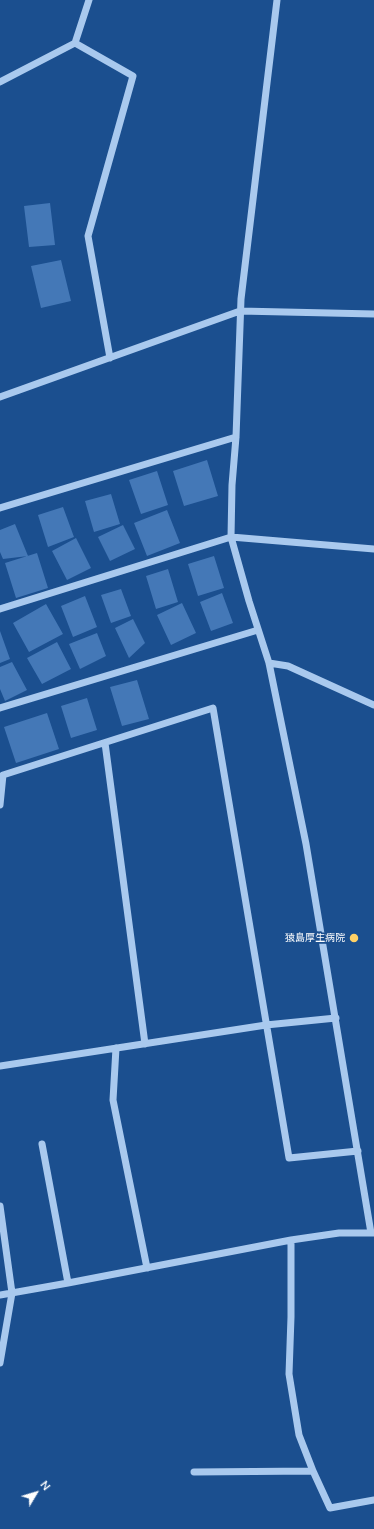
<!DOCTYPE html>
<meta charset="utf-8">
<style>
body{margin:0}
#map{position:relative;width:374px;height:1529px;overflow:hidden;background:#1b4f8f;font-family:Mulish,sans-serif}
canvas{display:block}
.north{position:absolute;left:16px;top:1473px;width:40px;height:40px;-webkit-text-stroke:3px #1b4f8f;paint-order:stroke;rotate:52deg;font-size:11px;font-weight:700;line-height:16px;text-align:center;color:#fff}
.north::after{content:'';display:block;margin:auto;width:14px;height:18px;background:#fff;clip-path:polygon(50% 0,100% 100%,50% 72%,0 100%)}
</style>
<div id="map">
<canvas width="374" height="1529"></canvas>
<div class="north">N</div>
</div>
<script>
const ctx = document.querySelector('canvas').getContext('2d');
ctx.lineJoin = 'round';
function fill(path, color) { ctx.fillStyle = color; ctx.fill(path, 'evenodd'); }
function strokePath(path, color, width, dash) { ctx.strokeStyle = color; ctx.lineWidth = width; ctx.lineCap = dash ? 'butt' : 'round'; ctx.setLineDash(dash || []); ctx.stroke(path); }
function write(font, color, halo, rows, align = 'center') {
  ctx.font = font + ' Mulish,"Noto Sans JP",sans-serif'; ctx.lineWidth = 3.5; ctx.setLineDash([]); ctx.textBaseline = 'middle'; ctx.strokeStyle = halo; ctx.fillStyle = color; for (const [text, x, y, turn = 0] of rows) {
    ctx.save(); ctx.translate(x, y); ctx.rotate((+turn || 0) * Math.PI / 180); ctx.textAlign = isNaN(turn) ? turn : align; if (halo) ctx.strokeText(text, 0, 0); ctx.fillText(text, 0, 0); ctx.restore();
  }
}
const building = new Path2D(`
 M50 203 55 245 29 247 24 206Z
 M61 260 71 301 41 308 31 266Z
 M207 460 218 496 184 506 173 471Z
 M157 471 168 505 141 514 129 480Z
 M111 494 120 524 94 532 85 501Z
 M63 507 74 537 48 547 38 515Z
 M167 510 180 543 147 556 134 523Z
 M15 524 28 556 3 559 0 552V530Z
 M123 525 135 549 110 561 98 537Z
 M76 538 91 568 67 580 52 551Z
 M37 553 48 588 16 598 5 563Z
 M214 556 224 588 198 596 188 564Z
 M168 569 178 602 156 609 146 576Z
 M121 589 131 616 111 623 101 595Z
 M222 593 233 623 211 631 200 602Z
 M85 596 97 627 73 637 61 606Z
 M182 603 196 633 171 645 157 615Z
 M46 604 63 634 29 652 13 623Z
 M133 619 145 643 129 658 115 628Z
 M0 631 10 659 0 663Z
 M97 633 106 656 80 669 69 644Z
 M57 642 71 669 42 684 27 658Z
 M12 662 27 690 5 701 0 689V667Z
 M137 680 149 719 122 726 110 687Z
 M87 698 97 730 71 738 61 706Z
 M47 713 59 749 16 763 4 727Z`);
const minor = new Path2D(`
 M277 0 241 299 236 437 232 485 231 537 249 601 269 663 306 844 371 1233
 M75 43 133 76 88 236 110 358
 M0 82 75 43 89 0
 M0 397 240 311 374 314
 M0 508 236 437
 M0 609 231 537 374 549
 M269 663 288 666 374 705
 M0 708 258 630
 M105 743 145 1044
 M0 805 3 775 213 708 289 1158 358 1151
 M116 1048 113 1100 147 1268
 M0 1066 266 1025 336 1018
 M42 1144 68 1283
 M0 1206 12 1293 0 1363
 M291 1240V1317L289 1374 299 1435 313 1471
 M0 1295 68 1283 291 1240 339 1233H374
 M194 1472 313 1471 330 1508 374 1500`);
const markers = [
 [354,938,5,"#ffd166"]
];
const poiNames = [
 ["猿島厚生病院",345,938]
];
fill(building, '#4478b7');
strokePath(minor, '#a9c9ee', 7);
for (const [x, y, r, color] of markers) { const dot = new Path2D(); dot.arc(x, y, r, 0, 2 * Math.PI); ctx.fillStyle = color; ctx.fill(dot); strokePath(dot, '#1b4f8f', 1.5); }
write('10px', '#fff', '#1b4f8f', poiNames, 'right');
</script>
